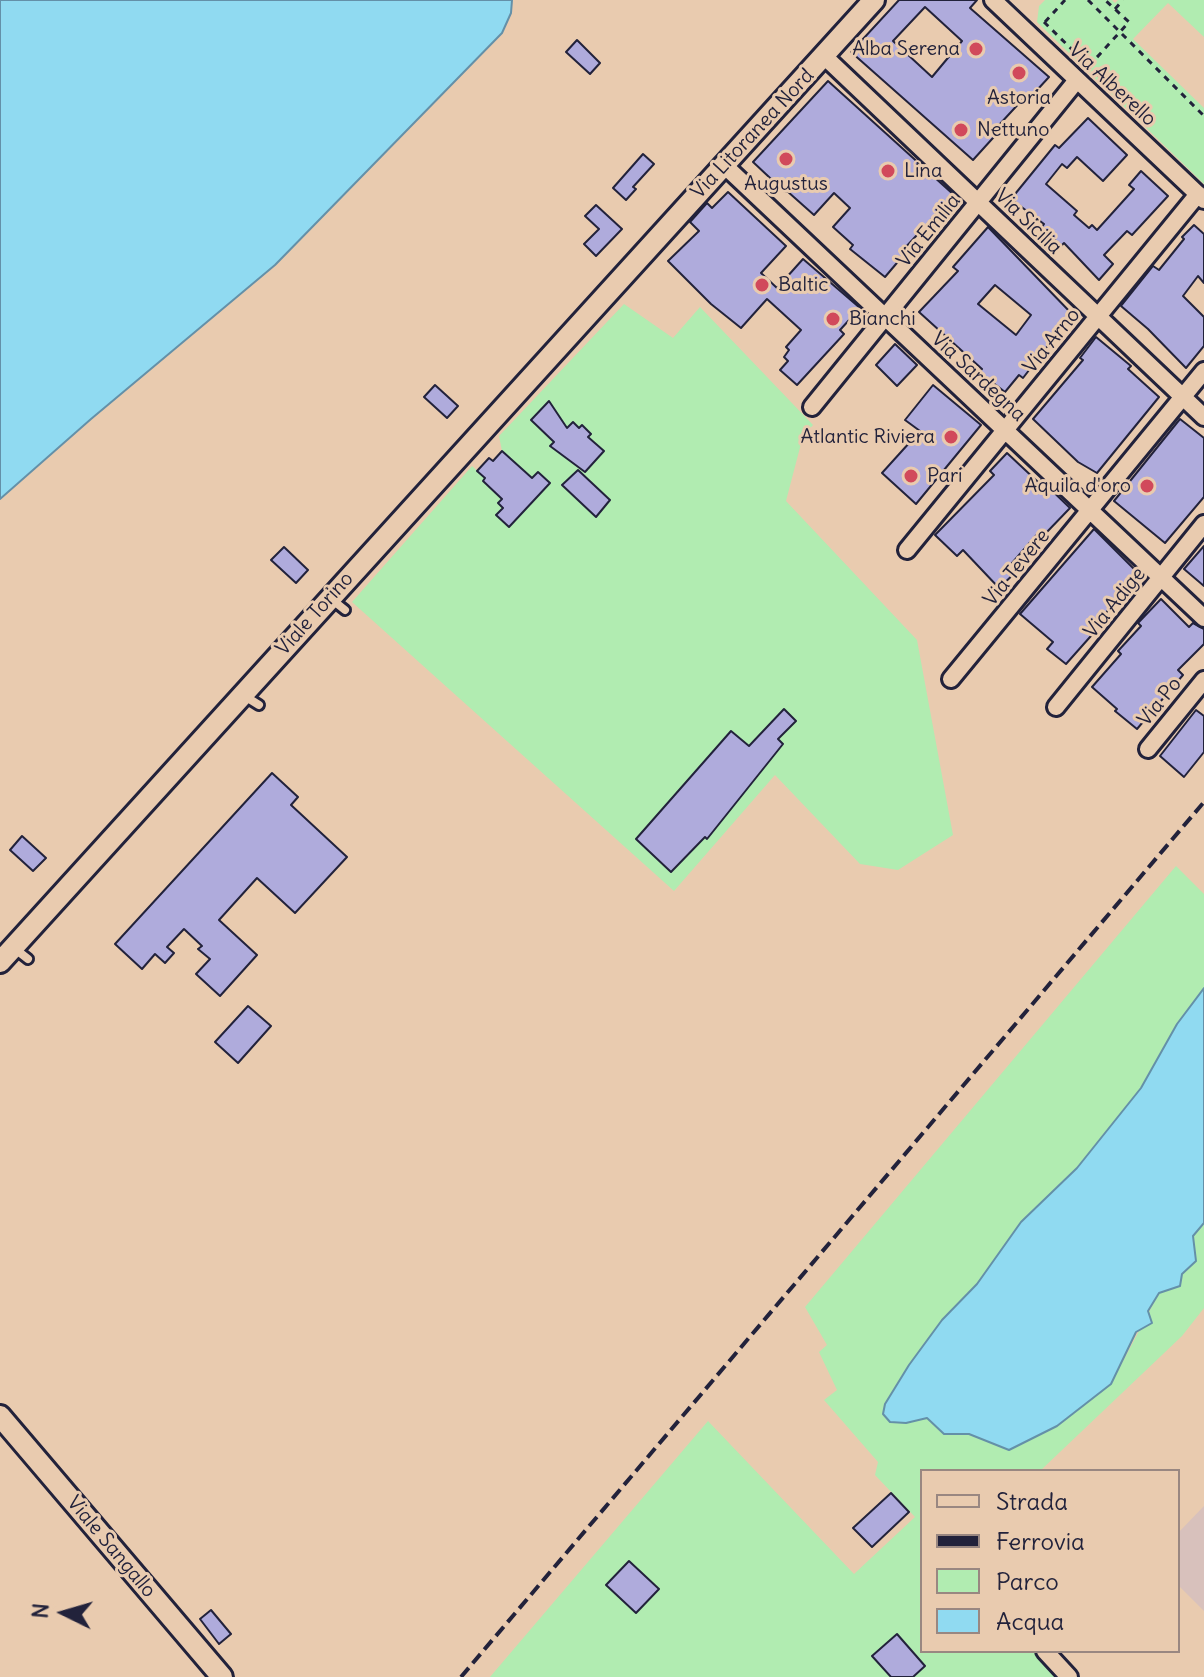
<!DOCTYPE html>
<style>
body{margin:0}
#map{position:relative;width:1204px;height:1677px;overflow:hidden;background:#e9cbaf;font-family:Delius,sans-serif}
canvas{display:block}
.legend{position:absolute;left:920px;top:1469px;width:260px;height:184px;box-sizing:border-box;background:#e9cbaf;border:2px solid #998781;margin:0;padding:10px 14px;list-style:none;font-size:24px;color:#22223b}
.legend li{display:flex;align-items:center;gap:16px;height:40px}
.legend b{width:40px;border:2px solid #998781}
.north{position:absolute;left:24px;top:1573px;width:80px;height:80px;-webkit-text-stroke:6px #e9cbaf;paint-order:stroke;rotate:275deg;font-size:22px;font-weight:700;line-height:32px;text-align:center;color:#22223b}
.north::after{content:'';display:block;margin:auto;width:28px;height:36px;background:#22223b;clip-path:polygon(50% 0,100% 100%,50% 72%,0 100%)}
</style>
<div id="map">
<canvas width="1204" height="1677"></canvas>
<ul class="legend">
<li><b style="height:10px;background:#e9cbaf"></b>Strada</li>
<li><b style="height:10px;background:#22223b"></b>Ferrovia</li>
<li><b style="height:22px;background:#b1ecb1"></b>Parco</li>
<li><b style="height:22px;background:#90daf1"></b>Acqua</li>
</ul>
<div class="north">N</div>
</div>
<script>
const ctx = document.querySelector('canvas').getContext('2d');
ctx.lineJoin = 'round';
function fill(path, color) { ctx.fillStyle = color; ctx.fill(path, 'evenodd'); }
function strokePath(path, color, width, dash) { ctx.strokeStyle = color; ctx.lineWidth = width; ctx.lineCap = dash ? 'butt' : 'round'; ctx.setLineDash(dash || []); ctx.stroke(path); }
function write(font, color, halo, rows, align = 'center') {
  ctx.font = font + ' Delius,sans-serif'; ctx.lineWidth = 6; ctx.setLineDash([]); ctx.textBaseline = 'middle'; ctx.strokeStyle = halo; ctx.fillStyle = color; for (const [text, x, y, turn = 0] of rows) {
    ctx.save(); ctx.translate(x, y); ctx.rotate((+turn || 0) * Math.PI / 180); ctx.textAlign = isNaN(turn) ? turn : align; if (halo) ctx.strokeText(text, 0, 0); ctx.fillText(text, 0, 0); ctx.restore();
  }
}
const built = new Path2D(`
 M1204 1506V1611L1178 1585V1533Z`);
const green = new Path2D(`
 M1045 0H1112L1115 3 1118 0H1204V37L1168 3 1133 39 1204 108V184L1037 22 1039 6Z
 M624 304 673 338 700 307 813 425 803 436 786 501 917 640 953 835 898 870 860 864 775 775 674 891 352 602 472 466 485 478 483 481 502 499 498 503 503 508 496 515 532 478 502 451 499 436Z
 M1176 866 1204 894V988L1177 1024 1141 1088 1077 1168 1021 1222 977 1284 942 1320 909 1365 886 1404 883 1414 890 1422 906 1423 927 1418 944 1434H969L1009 1450 1111 1384 1159 1293 1180 1286 1182 1274 1196 1261 1193 1236 1204 1223V1308L1182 1336 1040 1471H922V1651H1037L1062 1677H490L708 1421 854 1574 915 1517 875 1475 878 1462 824 1400 837 1390 819 1352 827 1345 805 1307Z`);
const water = new Path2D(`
 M0 0H512L511 13 502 33 275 265 91 419 0 499Z
 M1204 988V1223L1193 1236 1196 1261 1182 1274 1180 1286 1159 1293 1148 1311 1152 1323 1136 1332 1111 1384 1057 1426 1009 1450 969 1434H944L927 1418 906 1423 890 1422 883 1414 885 1404 909 1365 942 1320 977 1284 1021 1222 1077 1168 1141 1088 1177 1024Z`);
const building = new Path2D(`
 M899 0H977L970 8 1049 77 1026 102 1023 99 999 125 1002 128 973 160 851 52ZM925 7 962 41 932 77 893 41Z
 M577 40 600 63 590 74 566 52Z
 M828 81 954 195 904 249 907 251 885 277 850 249 853 245 833 227 850 208 834 193 814 215 787 191 785 192 753 162Z
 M1088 118 1127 155 1103 181 1077 157 1067 168 1062 164 1046 184 1077 211 1074 215 1089 228 1092 225 1097 230 1134 189 1129 185 1141 171 1168 196 1132 235 1127 231 1104 255 1113 264 1099 280 1064 243 1061 246 1042 227 1044 224 1011 199 1055 145 1059 148Z
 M643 154 654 164 633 187 636 189 626 200 613 188Z
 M728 192 786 246 761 273 777 288 803 259 860 308 840 330 844 334 797 385 780 370 788 361 784 357 789 350 786 347 801 330 767 299 741 328 711 304 668 261 699 231 690 222 707 203 712 208Z
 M596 205 622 229 596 256 584 244 599 229 585 216Z
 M1194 225 1204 234V283L1198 276 1183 296 1204 317V346L1186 368 1148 329 1121 306 1153 266 1159 270 1184 239 1182 237Z
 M988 227 1072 314 1023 378 1019 375 1005 392 979 372 982 369 919 312 958 271 953 267ZM995 285 1031 315 1016 335 978 304Z
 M1096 337 1131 366 1128 369 1159 397 1097 473 1078 462 1033 419 1083 360 1080 358Z
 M895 344 917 365 897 386 876 365Z
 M435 385 458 406 447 418 424 397Z
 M933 385 981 425 916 504 882 473 920 431 905 420Z
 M549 401 567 428 573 422 579 428 582 425 591 434 588 437 604 451 585 472 550 446 554 442 531 420Z
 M1180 419 1204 438V497L1165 543 1114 501Z
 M502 451 532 478 538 472 550 483 509 527 496 515 503 508 498 503 502 499 483 481 485 478 477 471 489 458 493 461Z
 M1007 453 1039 483 1041 480 1070 508 1045 534 1041 530 1012 563 1018 570 999 588 963 550 957 556 935 535 994 475 990 471Z
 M578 470 610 500 596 517 562 485Z
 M1094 529 1141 576 1111 607 1103 616 1106 619 1066 664 1047 649 1053 642 1020 614Z
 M1204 546V586L1184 569Z
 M284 547 308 570 296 583 271 560Z
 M1161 599 1189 627 1193 623 1204 629V644L1178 670 1183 675 1137 729 1115 711 1117 709 1092 687 1121 654 1118 651 1141 626 1138 623Z
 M784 709 796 721 778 739 783 744 707 839 705 837 671 872 636 839 731 731 749 746Z
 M1196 710 1204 716V752L1184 777 1160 756Z
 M272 773 298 797 291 805 347 857 295 913 257 878 219 920 257 955 220 996 196 974 210 959 198 949 202 946 184 929 167 947 174 953 165 963 155 954 142 969 115 944Z
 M22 836 46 858 33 871 10 850Z
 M248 1006 271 1026 238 1063 215 1042Z
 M891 1493 909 1512 872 1547 853 1528Z
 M629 1561 659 1589 636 1613 606 1585Z
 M211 1610 231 1634 219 1644 200 1619Z
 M897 1634 925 1666 913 1677H891L872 1656Z`);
const path = new Path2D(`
 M1088 0 1204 116
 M1115 9 1123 0
 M1044 22 1150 126
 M1045 22 1065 0
 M1089 66 1129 22 1105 0`);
const service = new Path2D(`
 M330 598 345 610
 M243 695 259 705
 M14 948 28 959`);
const minor = new Path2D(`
 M993 0 1204 200
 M824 56 1204 417
 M724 165 1204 618
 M812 407 1077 80
 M907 550 1198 194
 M951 679 1204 371
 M1056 707 1204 524
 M1148 749 1204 680
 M1045 1651 1069 1677`);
const tertiary = new Path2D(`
 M0 962 874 0
 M0 1416 222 1677`);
const rail = new Path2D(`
 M461 1677 1204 802`);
const markers = [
 [976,49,8,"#d1495b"],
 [1019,73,8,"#d1495b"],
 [961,130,8,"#d1495b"],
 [786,159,8,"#d1495b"],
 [888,171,8,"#d1495b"],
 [762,285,8,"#d1495b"],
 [833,319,8,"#d1495b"],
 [951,437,8,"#d1495b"],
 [911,476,8,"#d1495b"],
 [1147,486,8,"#d1495b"]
];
const poiNames = [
 ["Alba Serena",960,49,"right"],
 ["Astoria",1019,98,"center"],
 ["Nettuno",977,130],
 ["Lina",904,171],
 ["Augustus",786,184,"center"],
 ["Baltic",778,285],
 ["Bianchi",849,319],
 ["Atlantic Riviera",935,437,"right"],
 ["Pari",927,476],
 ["Aquila d'oro",1131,486,"right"]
];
const streetNames = [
 ["Via Alberello",1112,85,43],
 ["Via Litoranea Nord",753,134,-47],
 ["Via Sicilia",1028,222,44],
 ["Via Emilia",929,231,-51],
 ["Via Arno",1052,341,-51],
 ["Via Sardegna",978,377,43],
 ["Via Tevere",1017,568,-51],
 ["Via Adige",1115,603,-51],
 ["Viale Torino",315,614,-48],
 ["Via Po",1160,702,-51],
 ["Viale Sangallo",111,1547,50]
];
fill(built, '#d8c1bc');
fill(green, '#b1ecb1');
fill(water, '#90daf1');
strokePath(water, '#6490a8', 2);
fill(building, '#afabdc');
strokePath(building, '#22223b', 2);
strokePath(service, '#22223b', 14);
strokePath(minor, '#22223b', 22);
strokePath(tertiary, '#22223b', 26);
strokePath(path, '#22223b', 3, [6, 6]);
strokePath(service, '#e9cbaf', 8);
strokePath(minor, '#e9cbaf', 16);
strokePath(tertiary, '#e9cbaf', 20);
strokePath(rail, '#22223b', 4, [12, 6]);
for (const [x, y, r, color] of markers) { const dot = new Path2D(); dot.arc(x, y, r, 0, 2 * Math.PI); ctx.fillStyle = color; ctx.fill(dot); strokePath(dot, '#e9cbaf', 3); }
write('20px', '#22223b', '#e9cbaf', poiNames, 'left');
write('20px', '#22223b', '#e9cbaf', streetNames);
</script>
